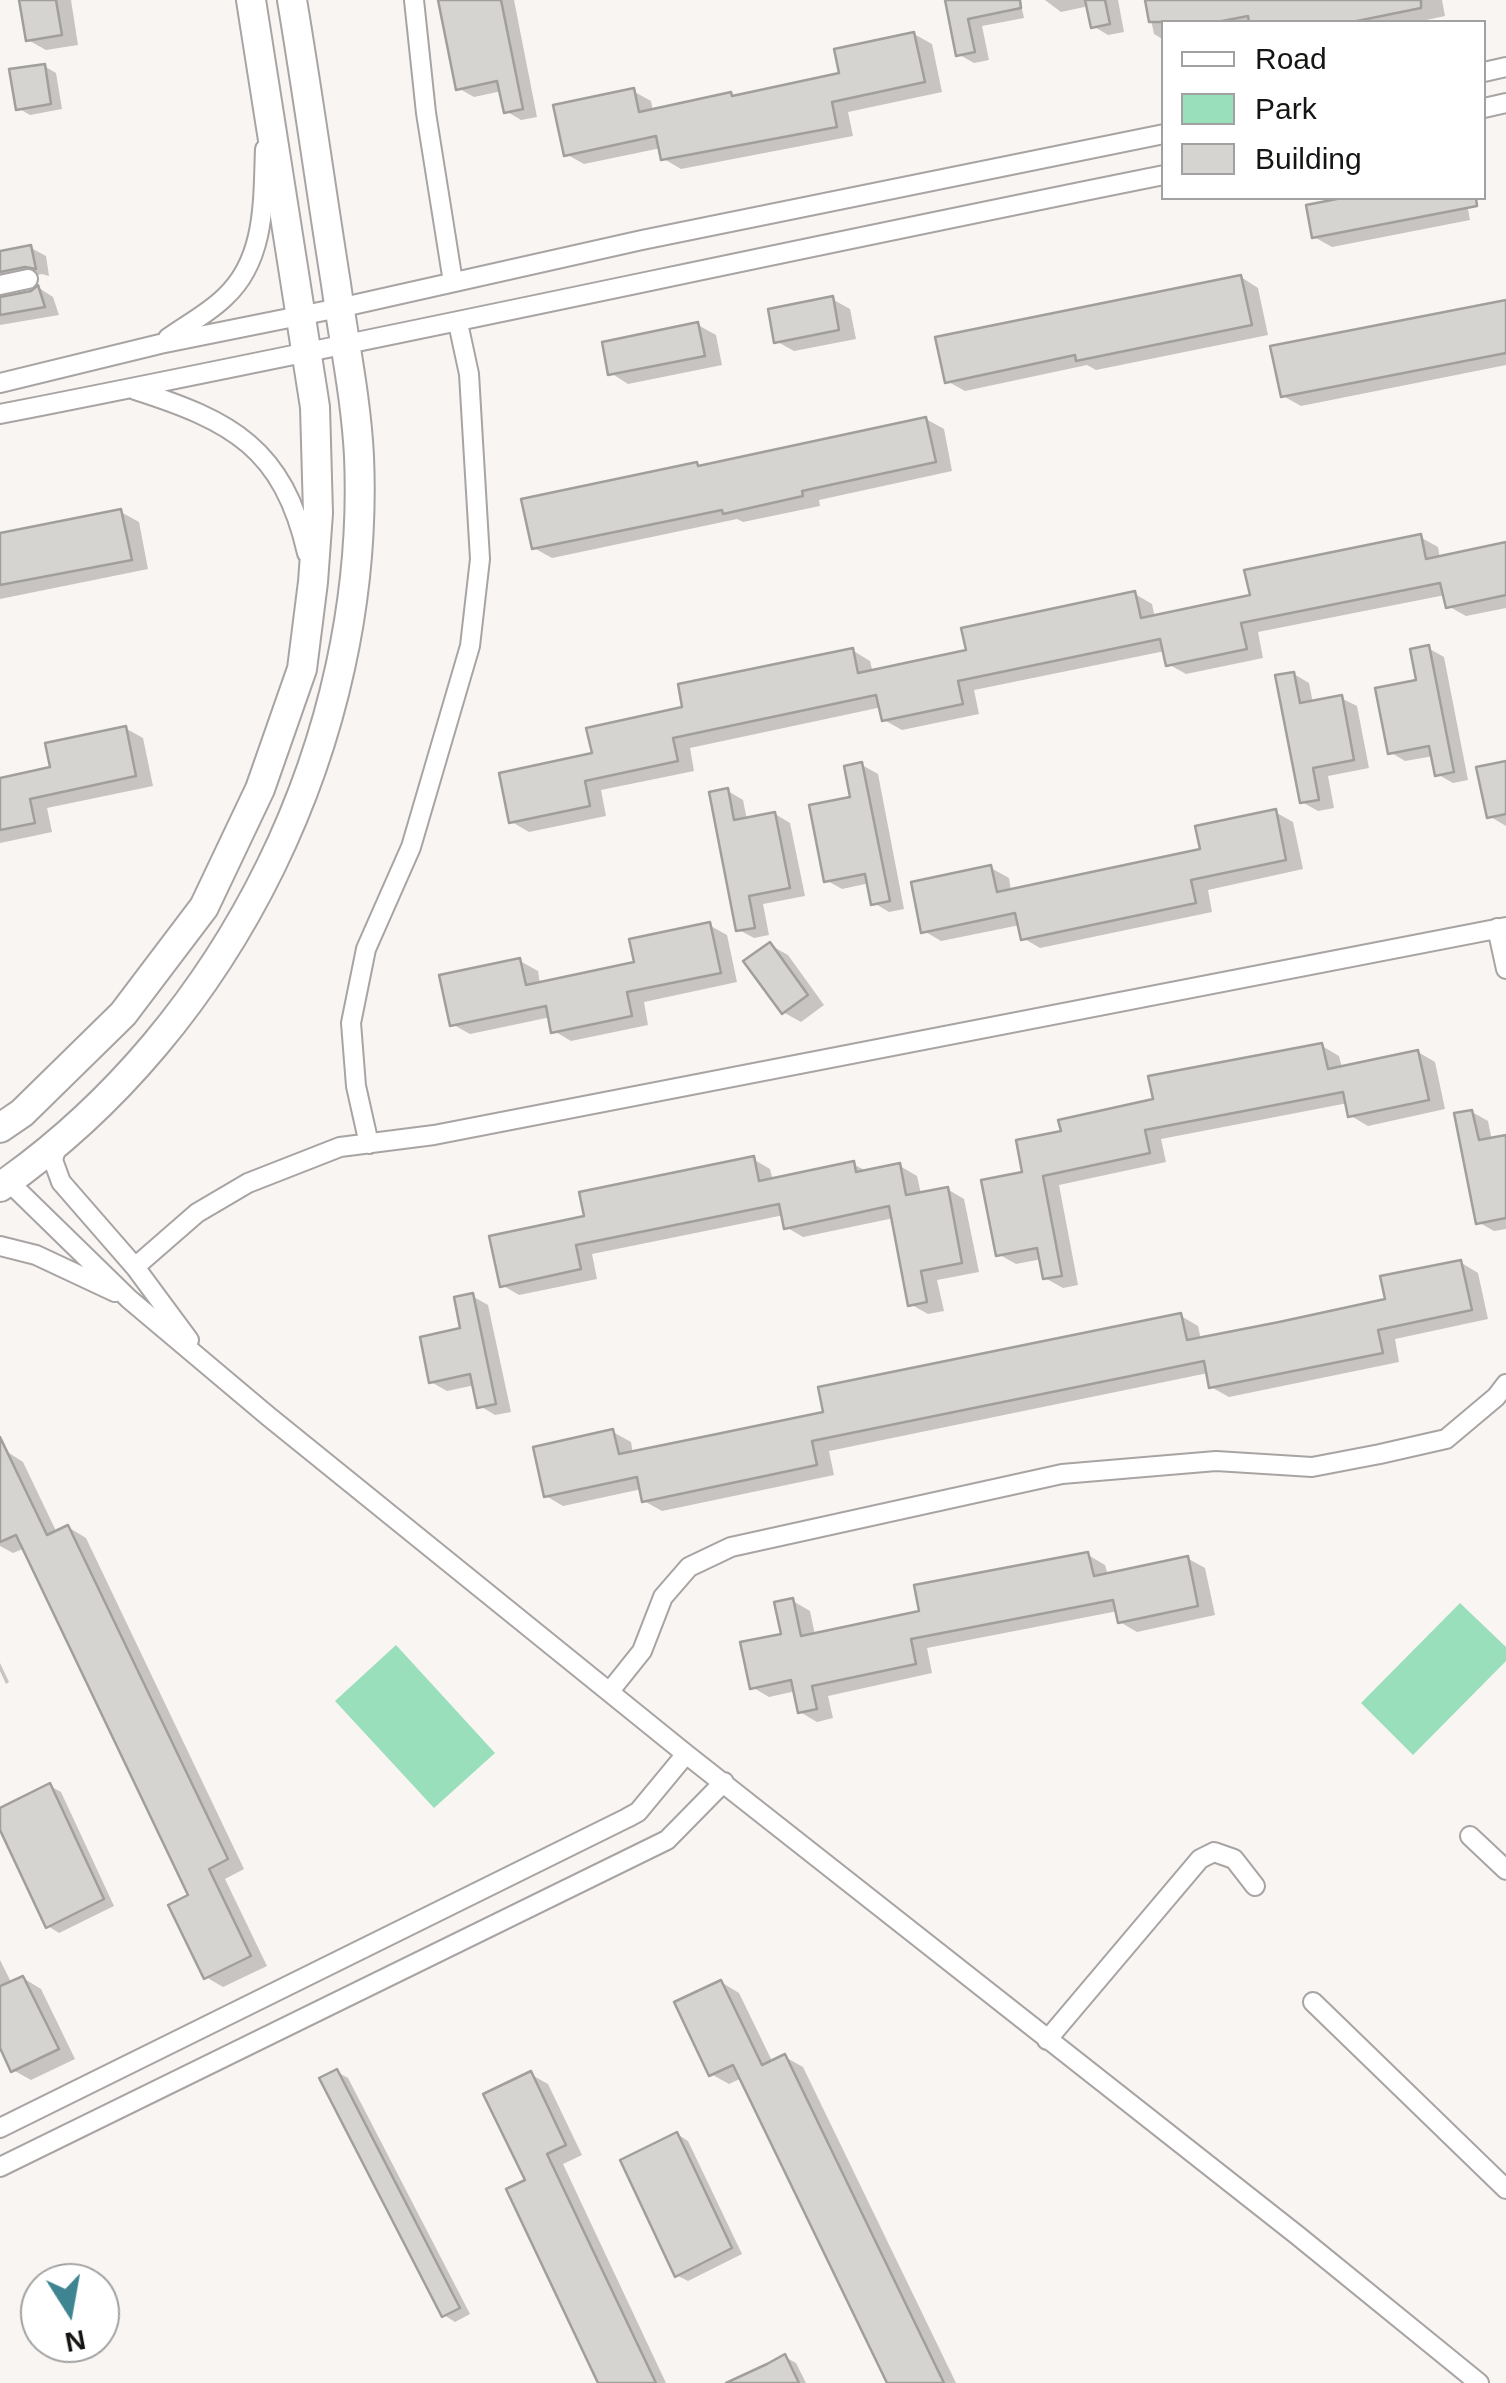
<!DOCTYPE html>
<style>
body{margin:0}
#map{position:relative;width:1506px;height:2383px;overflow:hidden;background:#f9f5f3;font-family:Arial,sans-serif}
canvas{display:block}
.legend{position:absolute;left:1161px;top:20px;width:325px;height:180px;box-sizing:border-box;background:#fff;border:2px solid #a2a1a1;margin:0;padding:12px 18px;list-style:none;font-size:30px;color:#161514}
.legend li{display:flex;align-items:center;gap:20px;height:50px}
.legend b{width:50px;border:2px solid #a2a1a1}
.north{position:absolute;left:20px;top:2263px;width:100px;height:100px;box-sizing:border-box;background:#fff;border:2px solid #a2a1a1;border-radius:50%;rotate:169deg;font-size:28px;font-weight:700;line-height:40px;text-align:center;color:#161514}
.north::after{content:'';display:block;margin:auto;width:35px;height:45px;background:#3f8591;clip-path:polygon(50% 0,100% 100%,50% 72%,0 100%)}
</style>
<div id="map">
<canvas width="1506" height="2383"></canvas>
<ul class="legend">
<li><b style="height:12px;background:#fff"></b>Road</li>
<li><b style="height:28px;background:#9adfbb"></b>Park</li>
<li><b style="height:28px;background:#d6d4d1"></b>Building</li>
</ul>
<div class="north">N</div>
</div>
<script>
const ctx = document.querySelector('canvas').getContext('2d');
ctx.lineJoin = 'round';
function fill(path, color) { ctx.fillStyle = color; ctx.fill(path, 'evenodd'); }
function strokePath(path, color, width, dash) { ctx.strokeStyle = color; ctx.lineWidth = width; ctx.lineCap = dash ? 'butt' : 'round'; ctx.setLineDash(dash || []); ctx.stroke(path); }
const green = new Path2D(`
 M1460 1603 1506 1647V1661L1413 1755 1361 1703Z
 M396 1645 495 1753 434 1808 335 1701Z`);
const shadow = new Path2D(`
 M22 0H71L78 45 46 50 28 40Z
 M441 0H514L537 117 521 120 506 111 502 91 474 97 458 88Z
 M948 0H1020L1024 18 982 26 989 60 974 63 958 54Z
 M1045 0H1118L1124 32 1108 35 1093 26 1089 6 1061 12Z
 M1147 0H1442L1445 16 1417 22H1164V40L1154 34Z
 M914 34 932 44 942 92 848 112 853 136 681 169 664 159 661 148 584 164 566 154 633 91 651 101 653 112 731 95 735 98 842 75Z
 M44 66 56 73 62 109 30 115 18 108Z
 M1355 198H1466L1470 220 1332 247 1314 237 1309 207Z
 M31 248 46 256 49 276 42 274 12 280 6 285 1 299 32 294 39 288 53 297 59 315 0 325V253Z
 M1241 277 1258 288 1268 335 1096 370 1087 365 965 391 947 381Z
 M832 299 850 309 856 339 794 351 776 341Z
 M1506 302V365L1301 406 1283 396Z
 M698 325 716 335 722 365 628 384 611 373Z
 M926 419 944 429 952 471 819 500 820 506 743 522 737 519 552 558 534 548 696 465 702 468Z
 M121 512 139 522 148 569 0 599V536Z
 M1420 537 1438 547 1440 559 1506 545V608L1466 616 1448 606 1445 595 1258 632 1263 658 1186 674 1168 664 1165 651 974 690 979 714 902 730 884 720 882 707 690 748 694 771 601 790 606 816 529 832 512 822 595 755 685 709 852 650 870 661 873 673 969 652 1135 594 1152 604 1155 618 1252 597Z
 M1428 648 1444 657 1468 780 1453 783 1437 774 1434 756 1405 761 1390 752 1419 682Z
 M1294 674 1309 683 1313 703 1341 698 1357 706 1369 768 1328 776 1334 808 1318 811 1302 802Z
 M125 728 143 738 153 786 47 808 52 832 0 843V780L53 769Z
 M1506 763V826L1489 816Z
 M862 765 878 774 904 909 889 912 874 903 870 883 842 889 826 880Z
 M728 791 743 800 747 820 775 814 790 823 805 896 763 904 769 935 754 938 739 930Z
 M1275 812 1293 822 1303 869 1208 890 1212 912 1040 948 1023 938 1020 925 941 941 924 931 991 868 1009 878 1011 891 1203 851Z
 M709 925 727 935 737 982 644 1002 648 1025 571 1041 554 1031 551 1017 470 1034 452 1024 520 961 538 971 540 984 637 964Z
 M770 945 788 955 824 1005 801 1022 783 1012Z
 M1322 1046 1339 1056 1342 1068 1418 1052 1435 1062 1445 1109 1368 1126 1351 1116 1348 1103 1161 1139 1166 1162 1059 1185 1078 1285 1063 1288 1045 1278 1042 1259 1016 1264 998 1254 1025 1174 1064 1133Z
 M1472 1112 1488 1121 1492 1141 1506 1138V1229L1494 1231 1478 1222Z
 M753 1159 770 1169 773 1181 853 1164 868 1172 900 1166 917 1176 921 1194 947 1189 964 1199 979 1272 937 1280 944 1311 928 1314 910 1304 894 1218 803 1237 786 1227 784 1215 592 1254 597 1279 519 1295 502 1285 587 1218Z
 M1460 1262 1478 1273 1488 1319 1395 1339 1399 1362 1229 1397 1211 1387 1208 1373 829 1451 834 1475 662 1511 644 1501 642 1489 563 1506 546 1496 613 1432 631 1442 633 1454 826 1413 1181 1316 1198 1326 1201 1340 1388 1301Z
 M472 1296 488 1305 511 1412 495 1415 480 1406 475 1385 447 1391 431 1382 463 1330Z
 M6 1451 23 1462 57 1533 68 1527 86 1538 244 1869 225 1879 267 1966 223 1987 206 1977 191 1897 25 1548 13 1553 0 1546V1454Z
 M1088 1555 1105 1565 1108 1575 1187 1558 1205 1568 1215 1615 1137 1632 1120 1622 1118 1611 927 1648 932 1673 828 1696 833 1718 817 1722 800 1712 796 1691 769 1697 752 1687 784 1636 793 1601 810 1611 815 1635 922 1612Z
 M0 1663 9 1682 6 1684 0 1671Z
 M50 1786 61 1792 114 1906 59 1933 48 1926 0 1825V1810Z
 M0 1960 12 1984 23 1978 41 1989 75 2059 31 2080 13 2070 0 2042Z
 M721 1982 739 1993 773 2063 785 2057 803 2067 956 2383H889L742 2078 729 2084 711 2074Z
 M337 2072 348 2078 470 2314 455 2322 444 2315Z
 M530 2074 548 2084 582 2155 563 2164 666 2383H600L528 2181Z
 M677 2134 688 2141 742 2254 688 2281 676 2275Z
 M785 2357 796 2363 806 2383H732Z`);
const building = new Path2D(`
 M19 0H56L62 35 26 41Z
 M438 0H501L523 109 504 113 497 81 456 90Z
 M945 0H1020L1021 8 968 19 975 52 956 56Z
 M1085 0H1105L1110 24 1091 28Z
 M1145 0H1421V8L1352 22H1249L1248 16 1217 22H1149Z
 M914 32 925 82 832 102 837 127 661 160 656 136 564 156 553 105 634 88 639 112 731 92 732 96 839 73 834 49Z
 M45 64 51 104 16 110 9 69Z
 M1342 198H1476L1477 206 1312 238 1306 205Z
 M31 245 36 269 25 267 0 272V251Z
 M1241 275 1252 325 1076 361 1075 355 945 383 935 337Z
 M38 285 45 307 0 315V297L31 291Z
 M833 296 839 330 774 343 768 309Z
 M1506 300V353L1281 397 1270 346Z
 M698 322 705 356 608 375 602 342Z
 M926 417 936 462 802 491 803 496 723 514 722 510 532 549 521 499 697 462 698 466Z
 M121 509 132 560 0 585V533Z
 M1421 534 1426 559 1506 542V595L1446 608 1440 583 1241 623 1247 649 1166 666 1160 639 958 681 963 704 882 721 876 695 673 738 678 761 585 781 590 806 509 823 499 773 592 753 586 728 682 707 678 684 853 648 858 673 966 650 961 628 1135 591 1141 618 1250 595 1244 570Z
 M1429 645 1454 772 1435 776 1429 746 1388 754 1375 688 1416 680 1410 649Z
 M1294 672 1300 703 1342 695 1354 760 1313 768 1319 800 1300 803 1275 675Z
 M126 726 136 776 30 799 35 823 0 830V778L50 767 45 743Z
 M1506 761V814L1487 818 1476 767Z
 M862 762 890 901 871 905 865 874 824 882 809 805 850 797 844 766Z
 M728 788 734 820 775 812 790 888 749 896 755 928 736 931 709 792Z
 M1276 809 1286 860 1191 880 1196 903 1021 940 1015 913 921 933 911 882 991 865 997 892 1200 849 1195 826Z
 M710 922 721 973 627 992 632 1016 551 1033 546 1006 450 1026 439 975 520 958 526 985 634 962 629 939Z
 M770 942 808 995 782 1014 743 961Z
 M1322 1043 1328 1069 1418 1050 1429 1100 1348 1117 1343 1092 1145 1130 1150 1153 1043 1176 1062 1276 1043 1279 1037 1248 996 1256 981 1180 1022 1172 1016 1140 1061 1131 1058 1120 1153 1099 1148 1076Z
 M1472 1110 1479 1140 1506 1135V1218L1476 1224 1454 1113Z
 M754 1156 759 1181 854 1161 856 1172 900 1163 906 1195 948 1187 962 1263 921 1271 927 1302 908 1306 889 1206 784 1229 779 1204 576 1245 581 1269 500 1287 489 1236 584 1216 579 1192Z
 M1461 1260 1472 1310 1378 1330 1383 1353 1209 1388 1204 1361 812 1441 817 1465 642 1502 637 1477 544 1497 533 1447 613 1429 619 1454 712 1435 823 1412 818 1387 1181 1313 1187 1340 1279 1322 1385 1299 1380 1276Z
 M473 1293 496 1404 477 1408 470 1374 429 1383 420 1337 460 1328 454 1297Z
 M0 1437 47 1535 68 1525 228 1859 209 1869 251 1956 204 1979 168 1905 188 1895 16 1535 0 1542Z
 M1088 1552 1094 1576 1188 1556 1198 1606 1118 1623 1113 1600 911 1639 916 1664 812 1686 817 1709 798 1713 791 1680 750 1689 740 1642 781 1634 774 1602 793 1598 801 1636 919 1611 914 1585Z
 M50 1783 104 1899 46 1928 0 1830V1808Z
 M23 1976 59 2049 11 2072 0 2048V1986Z
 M721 1980 762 2065 785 2054 944 2383H887L733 2065 709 2076 674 2002Z
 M337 2069 460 2308 442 2317 319 2078Z
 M531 2071 566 2145 547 2154 656 2383H598L506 2189 525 2180 483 2094Z
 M677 2132 732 2248 675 2277 620 2160Z
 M785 2354 799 2383H726L767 2364Z`);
const street = new Path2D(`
 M414 0 426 113 453 282
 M1484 72 1506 67
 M1484 108 1506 103
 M0 285 28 279
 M168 338C186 325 209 313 225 297 266 259 263 200 265 149
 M0 383 160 344 339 308 642 240 1164 134
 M135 390C232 421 283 448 307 553
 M0 414C389 338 775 253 1164 175
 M1497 928 1506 969
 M58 1143 53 1160 61 1182 135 1267 189 1340
 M369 1144 356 1086 351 1023 366 949 411 847 470 646 480 559 469 374 458 323
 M8 1181 129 1299 268 1416 686 1754 1297 2235 1479 2383
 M0 1246 36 1255 115 1292
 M135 1267 197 1213 248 1183 340 1147 434 1135 1506 927
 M610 1691 642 1651 663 1597 689 1567 731 1547 1062 1474 1216 1461 1312 1467 1380 1454 1446 1439 1496 1397 1506 1384
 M1470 1836 1506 1870
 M1313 2002 1506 2189
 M1047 2040 1200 1859 1214 1852 1234 1859 1255 1886
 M0 2128 627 1818 638 1812 686 1754
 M0 2167 667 1840 724 1782`);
const primary = new Path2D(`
 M0 1128 22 1113 123 1014 204 907 260 789 302 669 313 582 318 513 315 407 251 0
 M0 1187C231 1026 371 737 359 456 356 398 344 342 336 284 321 190 308 95 292 0`);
fill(green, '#9adfbb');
fill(shadow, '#0003');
fill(building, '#d6d4d1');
strokePath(building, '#a19f9c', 2.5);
strokePath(street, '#a8a4a3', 22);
strokePath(primary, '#a8a4a3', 32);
strokePath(street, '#fff', 18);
strokePath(primary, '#fff', 28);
</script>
